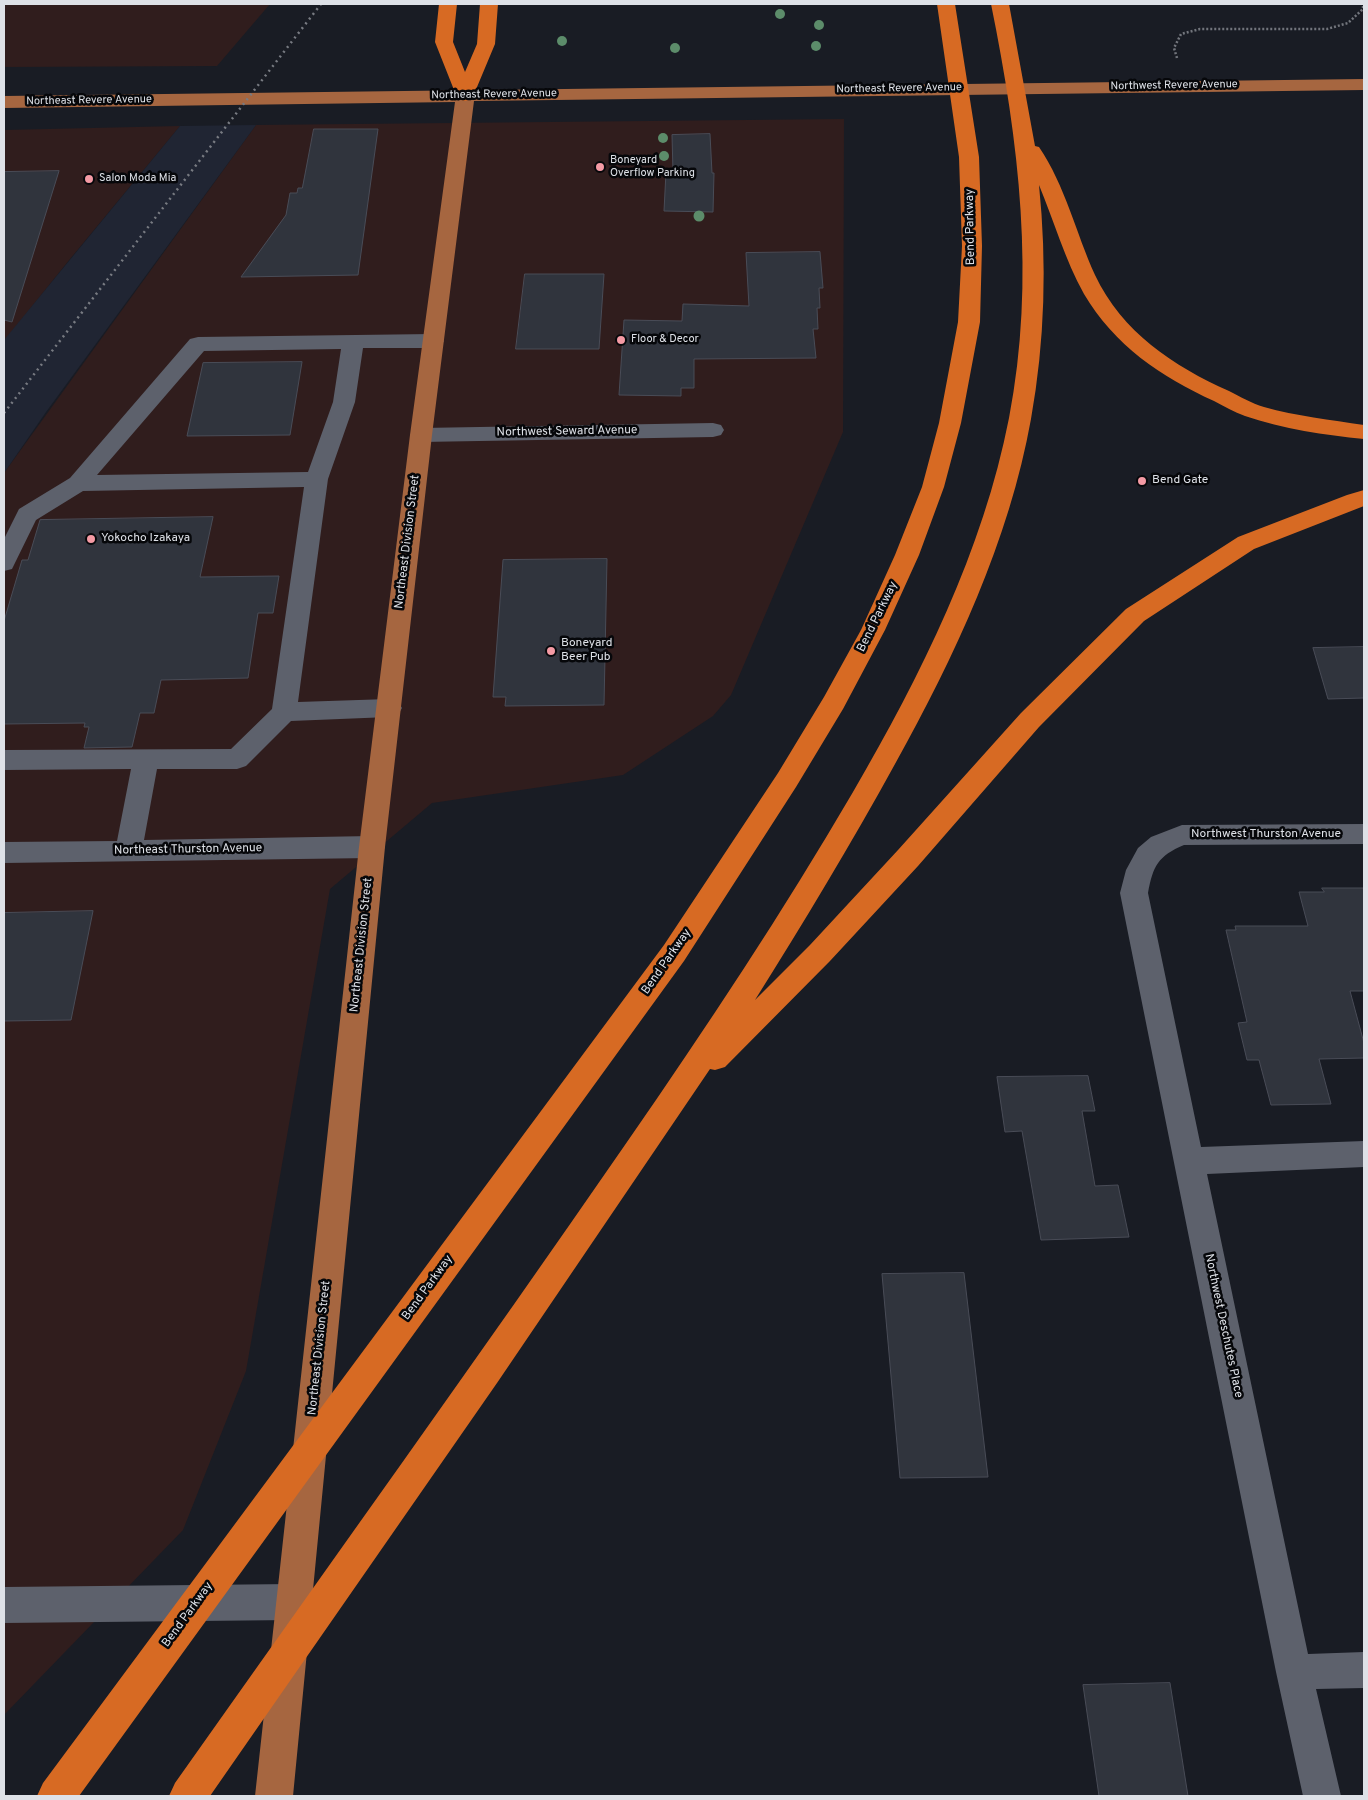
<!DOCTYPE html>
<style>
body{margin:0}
#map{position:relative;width:1368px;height:1800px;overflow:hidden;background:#191c24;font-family:Overpass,sans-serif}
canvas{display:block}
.frame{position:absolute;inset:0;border:5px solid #dee1e7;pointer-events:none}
</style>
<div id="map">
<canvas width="1368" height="1800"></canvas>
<div class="frame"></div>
</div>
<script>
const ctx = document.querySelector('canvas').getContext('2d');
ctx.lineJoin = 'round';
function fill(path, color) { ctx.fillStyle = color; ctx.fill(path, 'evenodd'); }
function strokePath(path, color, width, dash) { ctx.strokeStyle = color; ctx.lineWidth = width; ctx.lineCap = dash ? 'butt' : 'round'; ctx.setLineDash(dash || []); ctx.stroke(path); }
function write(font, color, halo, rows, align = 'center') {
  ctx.font = font + ' Overpass,sans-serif'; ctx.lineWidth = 5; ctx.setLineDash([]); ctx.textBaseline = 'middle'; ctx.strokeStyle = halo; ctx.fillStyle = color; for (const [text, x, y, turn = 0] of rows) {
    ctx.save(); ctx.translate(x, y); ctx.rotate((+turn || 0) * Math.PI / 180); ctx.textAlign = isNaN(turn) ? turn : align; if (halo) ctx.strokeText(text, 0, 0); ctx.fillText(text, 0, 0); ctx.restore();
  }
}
const commercial = new Path2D(`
 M4 4H270L217 66 4 67Z
 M844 119 843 432 731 695 713 716 623 775 432 803 330 889 246 1371 183 1530 4 1715V473L256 125Z
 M180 126 70 259 4 341V130Z`);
const built = new Path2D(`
 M256 125 46 412 4 473V340L180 126Z`);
const building = new Path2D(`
 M314 129H378L358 275 241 277 286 215 290 193H297L298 188H302Z
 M710 134 712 173H714L713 212 664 211 666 172H673L672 135Z
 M59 171 12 322 4 320V172Z
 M820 252 823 288H819L820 308H817L818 329H813L816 358 694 359V388H681V396L619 395 624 320 682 321 683 304 749 306 746 253Z
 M525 274H604L599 349H516Z
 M302 362 290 435 187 436 203 363Z
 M213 517 200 577 279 576 273 613H258L248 678 161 680 154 713H140L132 747 84 748 89 727H84L85 723 4 724V621L22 560H28L40 520Z
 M607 559 604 705 505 706 506 697H493L503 560Z
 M1364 647V698L1328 699 1313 648Z
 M1322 888H1364V991H1350L1364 1043V1058L1319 1059 1331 1104 1271 1105 1259 1060H1247L1238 1023 1247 1022 1226 930H1236L1235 926H1308L1299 892H1324Z
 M93 911 71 1020 4 1021V913Z
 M1088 1076 1095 1111H1082L1095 1186 1118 1185 1129 1237 1041 1240 1022 1131 1005 1132 997 1077Z
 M964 1273 988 1477 900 1478 882 1274Z
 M1170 1683 1188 1796H1099L1083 1685Z`);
const path = new Path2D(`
 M1177 58 1174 48 1181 34 1200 29H1327L1348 23 1363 9V4`);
const minor = new Path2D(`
 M433 334 441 336 444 341 441 346 433 348H363L355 402 328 479 298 702 389 699 398 701 402 708 398 715 389 717 291 721 246 766 237 769H157L144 840 372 836 382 840 385 847 382 854 372 858 4 863V842L117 841 131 769 4 770V750L231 749 272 709 304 487 83 491 36 520 12 569 4 571V539L19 509 70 478 190 339 198 337ZM341 349 333 402 308 472 97 475 204 351Z
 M713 423 721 425 724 430 721 435 713 437 421 442 413 440 410 435 413 430 421 428Z
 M1364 824V844L1184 845C1158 856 1153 866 1148 893L1201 1147 1364 1141V1167L1207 1174 1308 1654 1364 1652V1688L1316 1689 1341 1796H1303L1276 1672 1120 893 1126 870 1138 848 1151 837 1182 825Z
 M293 1584 305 1590 311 1602 305 1614 293 1620 4 1623V1587Z`);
const major = new Path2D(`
 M1364 79V90L474 101 432 435 385 847 293 1796H255L359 847 410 435 455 102 4 108V96Z`);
const highway = new Path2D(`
 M439 4H457L453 42 465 72 477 44 480 4H498L495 44 472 99 465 101 458 99 456 95 435 42Z
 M937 4H955L979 157 982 246 980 322 961 423 944 487 919 555 885 630 843 709 796 787 684 961 79 1796H37L43 1783 664 945 778 773 824 697 861 630 895 555 922 487 939 423 958 322 962 246 959 157Z
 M991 4H1009L1035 146 1039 147C1065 185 1076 233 1095 275 1122 332 1173 366 1229 391 1241 397 1251 403 1264 407 1296 416 1331 420 1364 425V439C1325 435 1283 429 1245 416 1234 412 1224 406 1214 401 1161 377 1114 345 1084 294 1065 260 1054 221 1039 185 1047 263 1045 341 1031 419 1009 541 955 656 895 764 851 844 804 922 755 1000L810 945 898 850 1021 713 1126 609 1238 537 1347 495 1364 490V506L1254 549 1144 621 1039 727 918 866 830 961 725 1067 715 1070 710 1069 497 1383 210 1796H169L175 1783C326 1569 478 1358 627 1142 706 1028 783 912 853 792 921 675 983 551 1009 418 1036 279 1019 142 991 4Z`);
const rail = new Path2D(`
 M4 413 321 4`);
const trees = [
 [780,14,5],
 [819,25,5],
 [562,41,5],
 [816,46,5],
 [675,48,5],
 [663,138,5],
 [664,156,5],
 [699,216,5.5]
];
const markers = [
 [600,167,5,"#f49aa4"],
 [89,179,5,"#f49aa4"],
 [621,340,5,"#f49aa4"],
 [1142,481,5,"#f49aa4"],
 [91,539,5,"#f49aa4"],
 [551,651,5,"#f49aa4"]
];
const farStreetnames = [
 ["Northwest Revere Avenue",1174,86,-1],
 ["Northeast Revere Avenue",899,89,-1],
 ["Northeast Revere Avenue",494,95,-1],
 ["Northeast Revere Avenue",89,101,-1]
];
const farPoinames = [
 ["Boneyard",610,161],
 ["Overflow Parking",610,174],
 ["Salon Moda Mia",99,179],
 ["Floor & Decor",631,340]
];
const streetNames = [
 ["Bend Parkway",971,227,-91],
 ["Northwest Seward Avenue",567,432,-1],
 ["Northeast Division Street",408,542,-83],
 ["Bend Parkway",878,617,-64],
 ["Northwest Thurston Avenue",1266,835],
 ["Northeast Thurston Avenue",188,850,-1],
 ["Northeast Division Street",362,945,-84],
 ["Bend Parkway",667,962,-55],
 ["Bend Parkway",428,1288,-54],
 ["Northwest Deschutes Place",1223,1326,78],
 ["Northeast Division Street",320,1348,-84],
 ["Bend Parkway",188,1615,-54]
];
const poiNames = [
 ["Bend Gate",1152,481],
 ["Yokocho Izakaya",101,539],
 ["Boneyard",561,644],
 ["Beer Pub",561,658]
];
fill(commercial, '#301d1d');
fill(built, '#202533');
fill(building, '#30343d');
strokePath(building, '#494c57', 1);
strokePath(path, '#72757c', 2.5, [2, 2]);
fill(minor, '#5d616c');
fill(major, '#a66640');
fill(highway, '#d76a23');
strokePath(rail, '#787b82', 2.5, [2, 4]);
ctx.fillStyle = '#5c8c6a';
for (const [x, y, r] of trees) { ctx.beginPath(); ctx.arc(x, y, r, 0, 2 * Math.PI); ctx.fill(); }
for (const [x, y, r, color] of markers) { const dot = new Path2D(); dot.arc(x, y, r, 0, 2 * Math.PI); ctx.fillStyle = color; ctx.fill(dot); strokePath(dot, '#06070a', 2); }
write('11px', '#dee1e7', '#06070a', farStreetnames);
write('11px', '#dee1e7', '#06070a', farPoinames, 'left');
write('12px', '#dee1e7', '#06070a', streetNames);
write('12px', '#dee1e7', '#06070a', poiNames, 'left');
</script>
